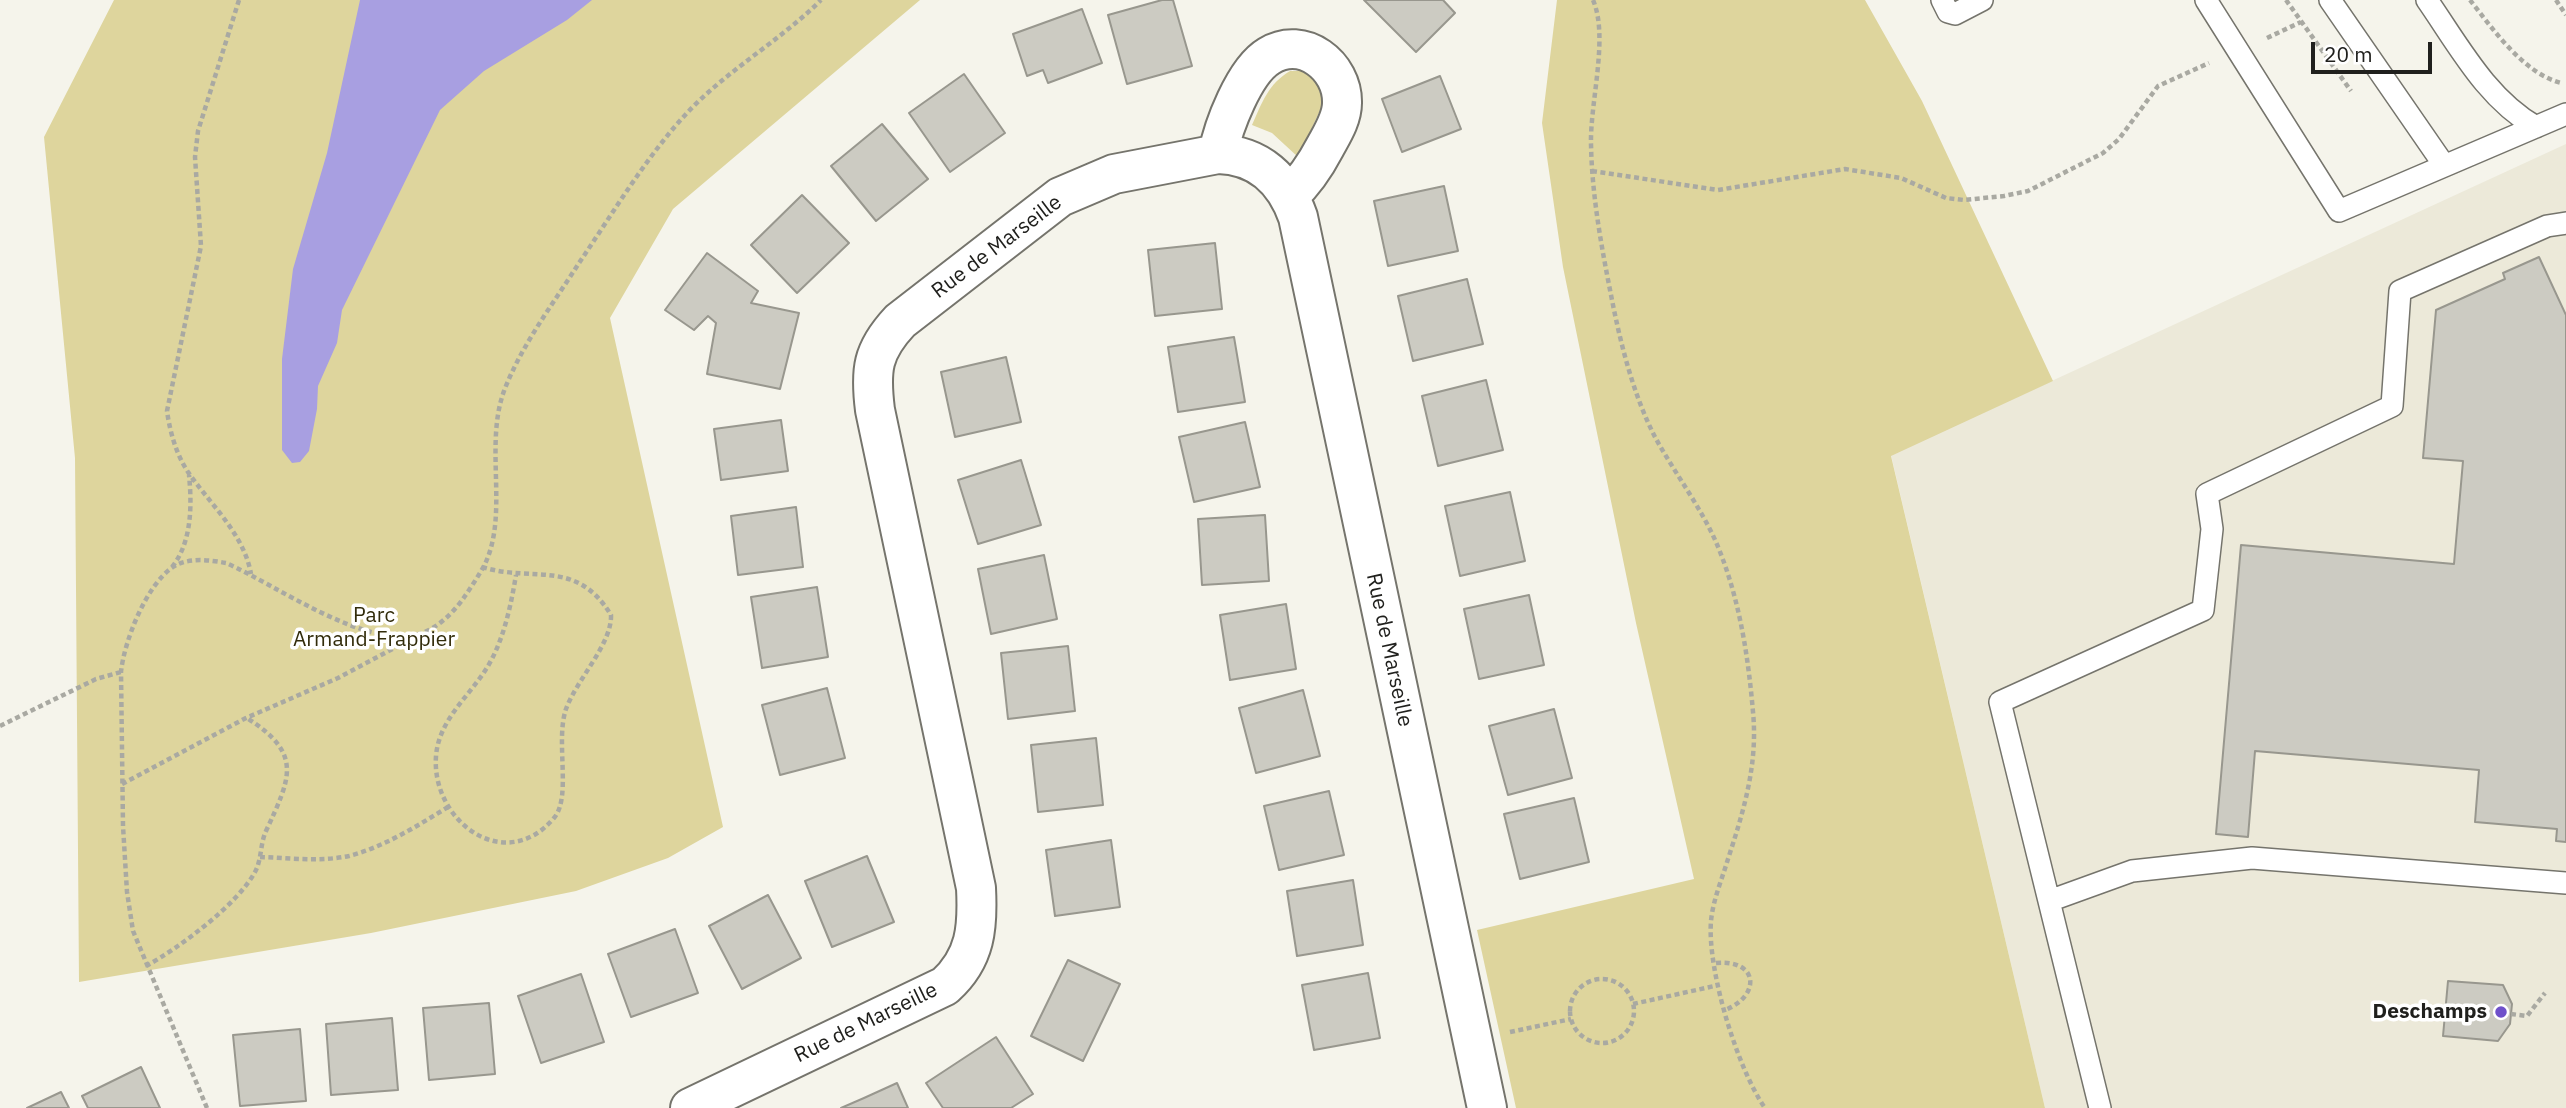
<!DOCTYPE html>
<style>
body{margin:0}
#map{position:relative;width:2566px;height:1108px;overflow:hidden;background:#f5f4eb;font-family:"IBM Plex Sans",sans-serif}
canvas{display:block}
.scale{position:absolute;left:2311px;top:42px;width:121px;height:32px;box-sizing:border-box;border:4px solid #20201d;border-top:0;padding-left:9px;font-size:21px;line-height:24px;white-space:nowrap;color:#20201d;-webkit-text-stroke:5px #fff;paint-order:stroke}
</style>
<div id="map">
<canvas width="2566" height="1108"></canvas>
<div class="scale">20 m</div>
</div>
<script>
const ctx = document.querySelector('canvas').getContext('2d');
ctx.lineJoin = 'round';
function fill(path, color) { ctx.fillStyle = color; ctx.fill(path, 'evenodd'); }
function strokePath(path, color, width, dash) { ctx.strokeStyle = color; ctx.lineWidth = width; ctx.lineCap = dash ? 'butt' : 'round'; ctx.setLineDash(dash || []); ctx.stroke(path); }
function write(font, color, halo, rows, align = 'center') {
  ctx.font = font + ' "IBM Plex Sans",sans-serif'; ctx.lineWidth = 7; ctx.setLineDash([]); ctx.textBaseline = 'middle'; ctx.strokeStyle = halo; ctx.fillStyle = color; for (const [text, x, y, turn = 0] of rows) {
    ctx.save(); ctx.translate(x, y); ctx.rotate((+turn || 0) * Math.PI / 180); ctx.textAlign = isNaN(turn) ? turn : align; if (halo) ctx.strokeText(text, 0, 0); ctx.fillText(text, 0, 0); ctx.restore();
  }
}
const built = new Path2D(`
 M2566 144V1108H2045L1891 455Z`);
const green = new Path2D(`
 M114 0H920L673 209 610 318 723 827 668 858 576 891 371 933 79 982 75 458 44 137Z
 M1557 0H1865L1922 101 2053 381 1891 456 2045 1108H1516L1477 930 1694 879 1636 623 1563 267 1542 123Z
 M1290 71H1303L1315 76 1325 100 1298 157 1272 133 1252 125C1262 103 1268 84 1290 71Z`);
const water = new Path2D(`
 M360 0H592L567 20 484 71 440 110 342 310 337 343 318 386 317 409 309 451 300 462 292 463 282 450V359L293 269 327 153Z`);
const building = new Path2D(`
 M1162 0H1173L1192 66 1127 84 1108 15Z
 M1364 0H1443L1455 13 1416 52Z
 M1082 9 1102 63 1048 83 1043 70 1027 76 1013 34Z
 M964 74 1005 133 950 172 909 113Z
 M1440 76 1461 129 1402 152 1382 99Z
 M882 124 928 179 876 221 831 166Z
 M1444 186 1458 251 1388 266 1374 201Z
 M802 195 849 243 797 293 751 245Z
 M1215 243 1222 309 1155 316 1148 250Z
 M707 253 758 291 751 303 799 313 780 389 707 374 716 323 708 316 694 330 665 310Z
 M2539 257 2566 315V842L2556 841 2557 829 2475 822 2479 770 2255 751 2248 837 2216 834 2241 545 2454 564 2463 461 2423 458 2436 310 2505 279 2503 273Z
 M1467 279 1483 344 1413 361 1398 296Z
 M1234 337 1245 402 1178 412 1168 347Z
 M1006 357 1021 422 955 437 941 372Z
 M1486 380 1503 450 1438 466 1422 396Z
 M781 420 788 471 721 480 714 429Z
 M1245 422 1260 487 1194 502 1179 437Z
 M1021 460 1041 525 978 544 958 480Z
 M1510 492 1525 561 1460 576 1445 506Z
 M796 507 803 567 738 575 731 516Z
 M1265 515 1269 581 1202 585 1198 519Z
 M1044 555 1057 619 991 634 978 569Z
 M817 587 828 657 762 668 751 597Z
 M1529 595 1544 665 1479 679 1464 609Z
 M1286 604 1296 669 1230 680 1220 615Z
 M1068 646 1075 711 1008 719 1001 653Z
 M827 688 845 758 780 775 762 705Z
 M1303 690 1320 756 1256 773 1239 708Z
 M1554 709 1572 778 1508 795 1489 726Z
 M1096 738 1103 805 1038 812 1031 745Z
 M1329 791 1344 855 1279 870 1264 806Z
 M1574 798 1589 862 1520 879 1504 814Z
 M1111 840 1120 907 1055 916 1046 850Z
 M867 856 894 922 832 947 805 881Z
 M1353 880 1363 945 1297 956 1287 891Z
 M768 895 801 958 742 989 709 926Z
 M675 929 698 993 631 1017 608 954Z
 M1068 960 1120 984 1083 1061 1031 1036Z
 M1368 973 1380 1038 1314 1050 1302 985Z
 M581 974 604 1042 541 1063 518 996Z
 M2448 981 2503 985 2512 1004 2510 1024 2498 1041 2443 1036Z
 M489 1003 495 1074 429 1080 423 1008Z
 M392 1018 398 1090 331 1095 326 1024Z
 M300 1029 306 1101 240 1106 233 1035Z
 M996 1037 1033 1094 1011 1108H943L926 1083Z
 M141 1067 160 1108H88L82 1096Z
 M897 1083 908 1108H841L864 1098Z
 M61 1092 69 1108H27Z`);
const path = new Path2D(`
 M239 0 198 131 195 157 201 246 167 411C170 432 176 454 188 472 210 504 244 534 251 574
 M1593 0C1609 37 1590 102 1591 144 1592 200 1603 255 1614 310 1623 353 1635 398 1655 437 1674 472 1700 506 1716 542 1739 596 1748 654 1753 712 1758 764 1744 810 1728 859 1722 879 1713 900 1711 921 1707 969 1737 1068 1765 1108
 M2286 0 2351 91
 M2470 0C2493 29 2523 73 2561 83
 M2556 0 2566 15
 M2267 38 2301 22
 M1592 171 1718 190 1845 169 1901 178 1946 198 1964 200 2004 196 2028 191 2103 153 2119 139 2158 86 2209 63
 M172 567C192 542 192 505 189 475
 M482 567C534 583 576 558 611 615 612 644 577 679 566 709 555 741 572 797 554 818 505 876 431 821 436 756 439 719 470 696 488 666 504 639 511 605 516 575
 M0 726 96 679 121 672
 M122 784 246 718 338 678 415 637
 M260 857C289 858 320 862 349 856 384 847 417 826 448 807
 M1716 963C1759 959 1761 996 1725 1010
 M146 966C179 948 237 905 255 872 262 859 260 844 266 831 291 777 303 754 247 718
 M1570 1011a32 32 0 1 1 64 0a32 32 0 1 1-64 0Z
 M1633 1004 1719 985
 M2511 1014 2527 1016 2545 993
 M1510 1032 1571 1019
 M207 1108 133 931 127 892 123 826 121 672C124 642 146 585 173 567 188 557 210 560 226 563 275 584 368 652 422 633 439 627 455 611 465 596 472 586 479 575 485 564 509 513 484 446 504 391 521 346 553 304 579 263 613 213 646 157 687 113 727 70 780 41 821 0`);
const service = new Path2D(`
 M1942 0 1948 12 1955 14 1982 0
 M2206 0 2339 211 2566 114
 M2330 0 2444 165
 M2427 0C2459 46 2486 98 2536 127
 M2049 901 2132 871 2252 858 2566 883
 M2100 1108 2000 702 2203 610 2212 529 2207 494 2392 406 2400 291 2547 226 2566 223`);
const minor = new Path2D(`
 M1218 154C1223 127 1244 71 1269 56 1303 35 1343 66 1342 103 1342 119 1332 134 1325 147 1315 166 1305 181 1290 195
 M690 1108 945 986C976 958 978 927 976 888L875 410C870 370 872 351 900 321L1060 197 1114 174 1218 154C1259 155 1285 180 1298 217L1487 1108`);
const markers = [
 [2501,1012,7,"#6e50ca"]
];
const streetNames = [
 ["Rue de Marseille",997,247,-37],
 ["Rue de Marseille",1389,650,78],
 ["Rue de Marseille",866,1023,-26]
];
const parkNames = [
 ["Parc",374,616],
 ["Armand-Frappier",374,640]
];
const poiNames = [
 ["Deschamps",2487,1012]
];
fill(built, '#ece9d9');
fill(green, '#ded59d');
fill(water, '#a89fe1');
fill(building, '#cccbc2');
strokePath(building, '#98978e', 2);
strokePath(service, '#75746c', 24);
strokePath(minor, '#75746c', 42);
strokePath(path, '#a9a9a2', 4.5, [5, 3.5]);
strokePath(service, '#fff', 21);
strokePath(minor, '#fff', 38);
for (const [x, y, r, color] of markers) { const dot = new Path2D(); dot.arc(x, y, r, 0, 2 * Math.PI); ctx.fillStyle = color; ctx.fill(dot); strokePath(dot, '#fff', 2.5); }
write('21px', '#20201d', '#fff', streetNames);
write('21px', '#322c0b', '#fff', parkNames);
write('bold 21px', '#20201d', '#fff', poiNames, 'right');
</script>
